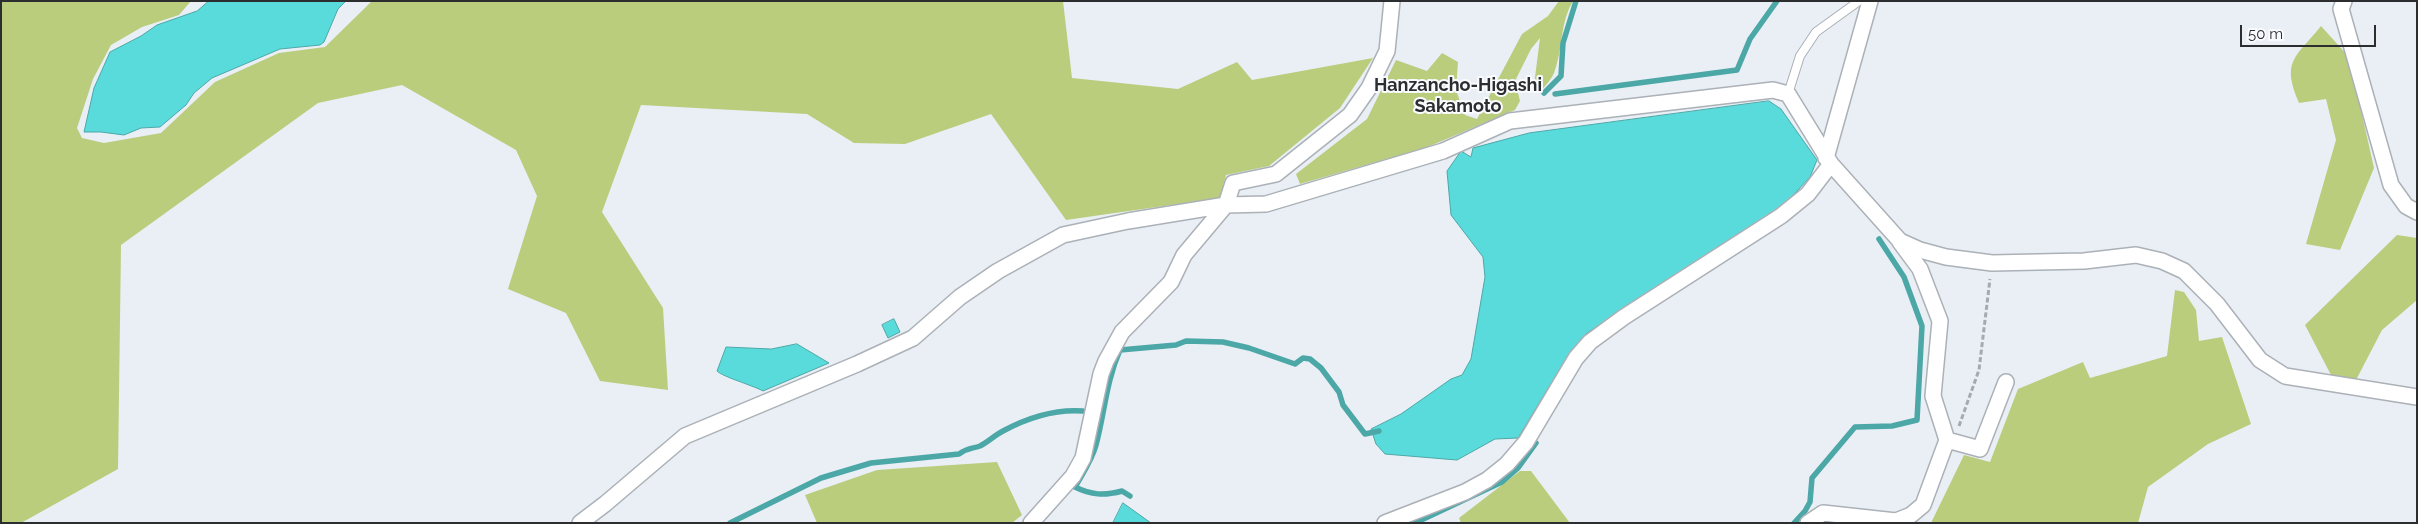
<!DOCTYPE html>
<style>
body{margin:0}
#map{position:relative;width:2418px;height:524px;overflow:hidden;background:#e9eff5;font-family:Raleway,sans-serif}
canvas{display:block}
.frame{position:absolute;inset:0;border:2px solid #2b2d2f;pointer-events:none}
.scale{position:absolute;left:2240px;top:25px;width:136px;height:22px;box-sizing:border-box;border:2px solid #2b2d2f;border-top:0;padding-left:6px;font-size:15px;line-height:18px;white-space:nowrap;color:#2b2d2f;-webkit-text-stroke:4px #f9fbfe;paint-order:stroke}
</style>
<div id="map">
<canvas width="2418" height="524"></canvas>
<div class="frame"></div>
<div class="scale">50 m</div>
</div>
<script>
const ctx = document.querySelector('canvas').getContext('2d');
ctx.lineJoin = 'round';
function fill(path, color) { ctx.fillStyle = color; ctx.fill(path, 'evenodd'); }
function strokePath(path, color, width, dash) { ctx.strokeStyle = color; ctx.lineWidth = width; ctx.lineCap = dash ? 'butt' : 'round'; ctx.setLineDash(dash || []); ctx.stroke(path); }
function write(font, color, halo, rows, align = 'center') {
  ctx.font = font + ' Raleway,sans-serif'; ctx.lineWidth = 4; ctx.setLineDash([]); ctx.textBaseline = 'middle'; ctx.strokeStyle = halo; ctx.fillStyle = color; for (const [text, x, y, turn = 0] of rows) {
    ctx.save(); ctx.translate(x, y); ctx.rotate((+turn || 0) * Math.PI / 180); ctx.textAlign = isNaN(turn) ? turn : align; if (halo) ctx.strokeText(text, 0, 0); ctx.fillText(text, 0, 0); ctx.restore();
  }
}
const green = new Path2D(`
 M1 1H191L179 15 142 27 111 45 93 79 77 128 82 138 104 143 161 133 215 82 279 53 325 47 372 1H1063L1072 78 1178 89 1237 62 1252 80 1373 58 1340 108 1269 166 1226 175 1220 198 1066 220 991 114 905 144 854 143 807 114 641 105 602 212 663 308 668 390 600 381 566 313 508 289 537 196 516 150 402 85 318 103 121 245 118 469 21 523H1Z
 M1559 1H1573C1560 23 1563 47 1555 70 1553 78 1545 86 1539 93L1534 85 1540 38 1531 49 1515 81 1520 101 1515 110 1425 148 1300 184 1296 174 1367 119 1396 60 1427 71 1442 53 1458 62 1456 90 1465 115 1477 119 1522 34 1548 16Z
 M2321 26 2349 57 2374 168 2340 250 2306 244 2336 140 2326 99 2299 103C2281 61 2295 58 2321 26Z
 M2397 235 2417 238V300L2382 330 2356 380 2331 375 2305 325Z
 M2175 290 2184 292 2196 310 2199 341 2222 337 2251 424 2208 444 2148 487 2138 523H1931L1964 455 1990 462 2018 389 2083 362 2090 378 2167 356Z
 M997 462 1022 515 1012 523H817L805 495 877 470Z
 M1520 471H1531L1570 523H1461L1459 518Z`);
const water = new Path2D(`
 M209 1H346L338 9 324 42 320 45 280 49 212 78 194 93 186 105 160 127 141 128 124 135 101 132H84L94 88 110 52 141 36 157 25 197 11Z
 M1769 101 1781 109 1817 160 1810 177 1784 205 1587 333 1569 354 1518 438 1495 439 1457 460 1385 454 1376 444 1371 429 1401 414 1451 379 1462 375 1471 359 1485 277 1483 257 1451 215 1447 171 1461 151 1471 157 1473 148 1529 133Z
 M894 319 900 332 888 338 882 325Z
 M797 344 829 363 763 391C752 385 723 377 717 371L726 347 771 349Z
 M1123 503 1151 523H1113Z`);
const stream = new Path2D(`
 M1544 93 1561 76 1563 43 1576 1
 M1555 94 1737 70 1750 39 1777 1
 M1130 496 1122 491C1104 496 1091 495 1075 487 1083 473 1092 460 1096 445 1105 411 1106 382 1120 350L1176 345 1186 341 1223 342 1249 348 1295 364 1303 358 1310 359 1321 368 1339 392 1343 405 1365 434 1379 431
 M730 523 821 478 871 463 959 454C969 447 972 449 980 446 988 442 995 435 1003 431 1027 418 1055 409 1083 411
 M1415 523 1502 482 1518 468 1536 443 1533 442
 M1794 523 1805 511 1810 502 1812 478 1855 427 1892 426 1917 420 1922 326 1904 277 1879 239`);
const path = new Path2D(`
 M1959 426 1979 370 1990 279`);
const service = new Path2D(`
 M1788 94 1800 56 1816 32 1859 1`);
const minor = new Path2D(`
 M2344 1 2341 9 2391 185 2406 206 2417 212
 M1826 158 1870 1
 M1947 440 1980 449 2006 382
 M580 523 605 504 685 436 857 364 913 338 960 297 998 271 1063 235 1128 221 1226 205 1266 204 1443 151 1510 121 1773 90 1788 94 1831 164 1900 241 1920 250 1946 257 1992 263 2084 261 2136 255 2162 261 2184 271 2217 304 2260 360 2285 376 2417 397
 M1031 523 1073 476 1083 458 1101 374 1106 361 1122 332 1171 282 1184 255 1226 205 1233 183 1276 174 1350 115 1369 88 1387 51 1392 1
 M1385 523 1465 492 1487 480 1507 464 1526 442 1576 358 1590 342 1624 317 1781 216 1808 194 1831 164
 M1808 523 1823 513 1896 521 1911 515 1923 505 1947 440 1933 396 1940 321 1920 269 1900 242`);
const quarterNames = [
 ["Hanzancho-Higashi",1458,86],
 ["Sakamoto",1458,107]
];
fill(green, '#b9cd7d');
fill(water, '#5adbdb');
strokePath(water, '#4ca7a7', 1);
strokePath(stream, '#4ca7a7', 5.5);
strokePath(service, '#abb1b7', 10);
strokePath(minor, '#abb1b7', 18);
strokePath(path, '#a5aaae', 3, [5, 2.5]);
strokePath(service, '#fff', 8);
strokePath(minor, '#fff', 15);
write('bold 18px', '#2b2d2f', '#f9fbfe', quarterNames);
</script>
